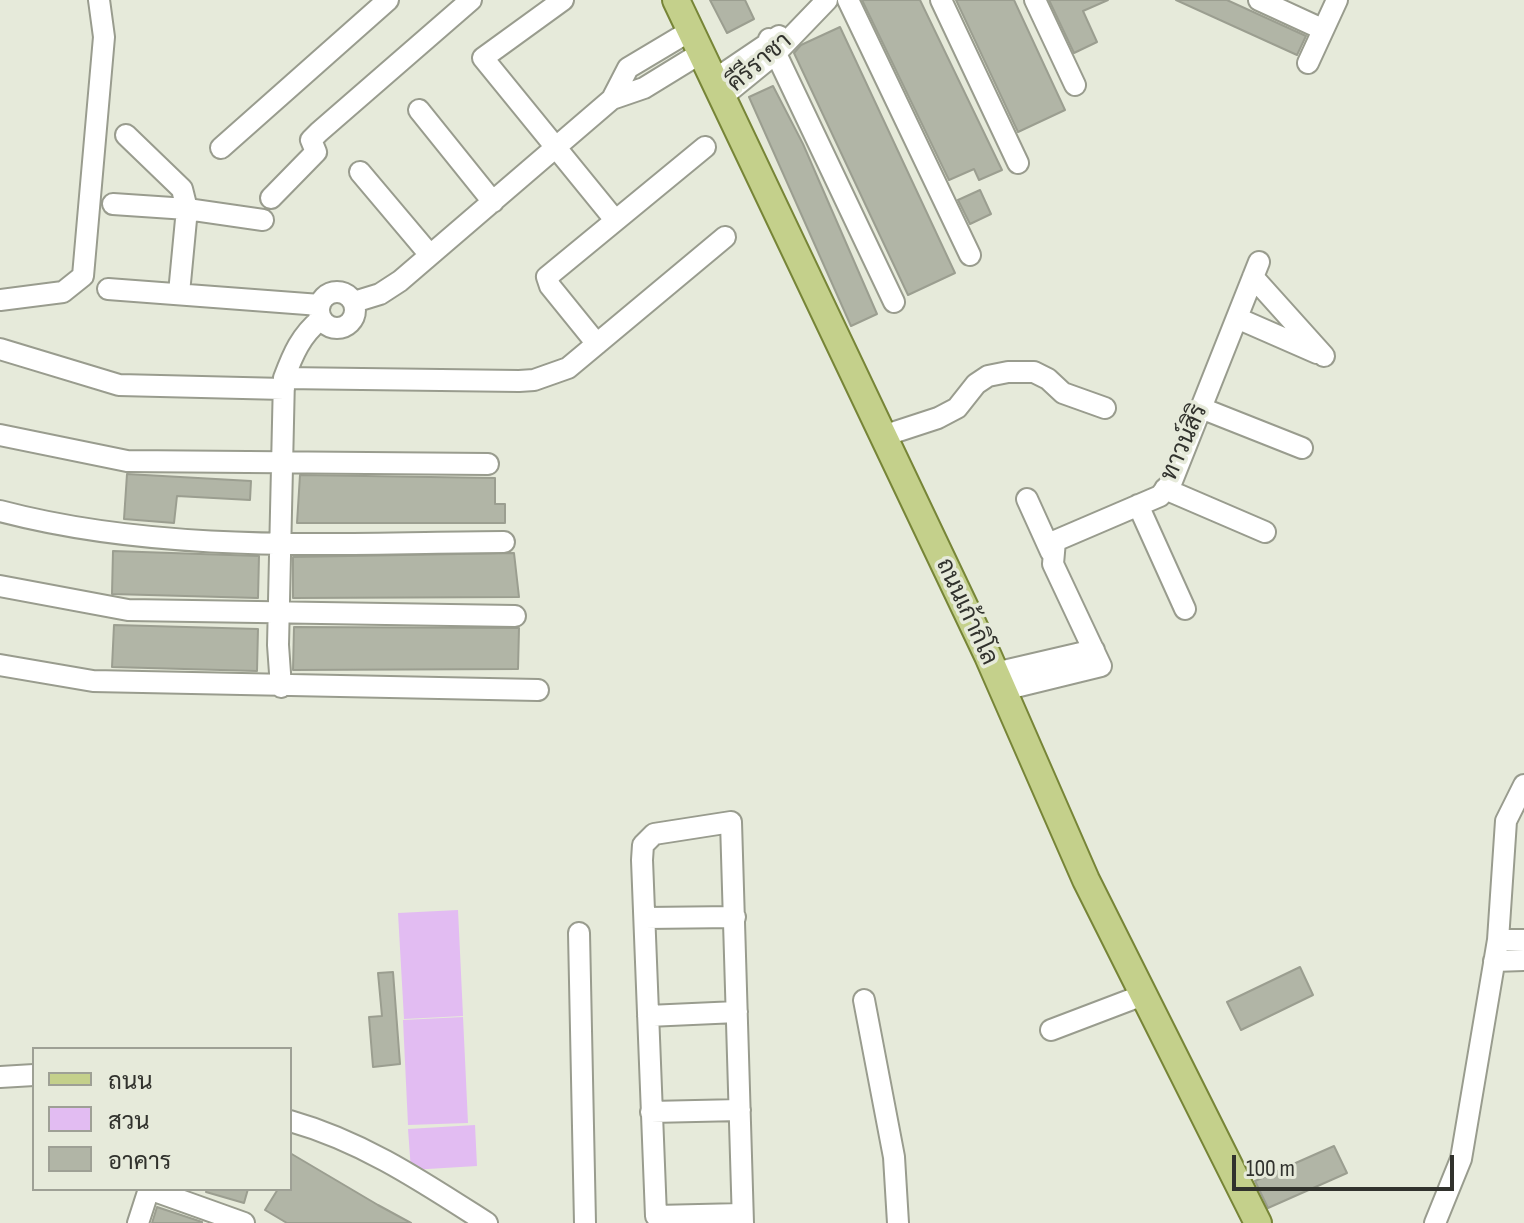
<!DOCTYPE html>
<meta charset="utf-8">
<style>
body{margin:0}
#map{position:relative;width:1524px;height:1223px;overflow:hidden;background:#e6eada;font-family:"Sofia Sans Condensed",Sarabun,sans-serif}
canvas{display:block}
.legend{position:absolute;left:32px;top:1047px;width:260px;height:144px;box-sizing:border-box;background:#e6eada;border:2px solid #9ea095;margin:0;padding:10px 14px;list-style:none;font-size:24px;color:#31322d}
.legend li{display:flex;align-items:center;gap:16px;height:40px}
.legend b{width:40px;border:2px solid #9ea095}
.scale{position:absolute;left:1232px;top:1155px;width:222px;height:36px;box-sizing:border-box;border:4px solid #31322d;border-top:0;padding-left:10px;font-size:24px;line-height:28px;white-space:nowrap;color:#31322d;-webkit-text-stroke:6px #e6eada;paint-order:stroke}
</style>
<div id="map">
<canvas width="1524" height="1223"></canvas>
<ul class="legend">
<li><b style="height:10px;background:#c4d08b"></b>ถนน</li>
<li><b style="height:22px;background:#e2bcf2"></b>สวน</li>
<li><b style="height:22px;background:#b1b5a6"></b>อาคาร</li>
</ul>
<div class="scale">100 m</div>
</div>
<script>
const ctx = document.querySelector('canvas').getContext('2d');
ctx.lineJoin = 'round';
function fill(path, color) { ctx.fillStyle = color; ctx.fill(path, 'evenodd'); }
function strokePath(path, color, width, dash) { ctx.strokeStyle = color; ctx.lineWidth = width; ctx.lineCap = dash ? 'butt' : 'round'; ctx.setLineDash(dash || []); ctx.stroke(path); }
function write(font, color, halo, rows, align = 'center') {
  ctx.font = font + ' "Sofia Sans Condensed",Sarabun,sans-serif'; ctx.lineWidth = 7; ctx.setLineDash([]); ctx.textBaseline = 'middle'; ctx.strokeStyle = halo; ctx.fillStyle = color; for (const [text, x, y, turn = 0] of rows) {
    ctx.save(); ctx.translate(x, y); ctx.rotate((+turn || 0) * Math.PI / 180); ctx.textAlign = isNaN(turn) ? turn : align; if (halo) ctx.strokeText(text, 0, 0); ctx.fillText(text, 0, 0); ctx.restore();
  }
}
const green = new Path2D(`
 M458 910 463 1016 404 1019 398 913Z
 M463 1017 468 1123 408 1125 403 1020Z
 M475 1125 477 1166 411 1170 408 1129Z`);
const building = new Path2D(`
 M710 0H745L754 19 727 33Z
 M862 0H920L1002 170 979 180 974 169 949 180Z
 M956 0H1014L1065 110 1018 132Z
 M1049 0H1108L1083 11 1097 42 1074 53Z
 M1176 0H1227L1306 36 1297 55Z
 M840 27 955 273 908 295 794 53 801 45Z
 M773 86 803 144 877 314 851 326 749 97Z
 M980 190 991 214 970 224 958 200Z
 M127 474 251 481 250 500 177 496 174 523 124 519Z
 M300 475 495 478V504H505V523H297Z
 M113 551 259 556 258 598 112 594Z
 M514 553 519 597 293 598V557Z
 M114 625 258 629 257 671 112 667Z
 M294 627 519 628 518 669 293 670Z
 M1300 967 1313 995 1241 1030 1227 1002Z
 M393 972 400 1064 373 1067 369 1017 382 1016 378 973Z
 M1334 1146 1347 1173 1268 1208 1255 1181Z
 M290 1153 378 1205 411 1223H287L265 1210 278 1189H290Z
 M207 1189H248L244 1203 206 1192Z
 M157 1207 202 1222V1223H152Z`);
const minor = new Path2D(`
 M563 0 483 58 615 220
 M848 0 970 255
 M941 0 1018 163
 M1035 0 1075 85
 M1259 0 1322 29
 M769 39 894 302
 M1308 63 1337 0
 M714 80 779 36
 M722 97 776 53 827 0
 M612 99 644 88 701 53
 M419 110 493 202
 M126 135 182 189 187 209 263 220
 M221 148 388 0
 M360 172 430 255
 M271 198 316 152 311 140 319 132 471 0
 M113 204 187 209 179 293
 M1253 277 1324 356
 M108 289 320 305
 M319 310a18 18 0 1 1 36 0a18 18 0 1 1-36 0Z
 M0 300 63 292 83 276 104 37 99 0
 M354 302 380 294 400 281 612 99 628 68 690 31
 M1237 318 1317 353
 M597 344 550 286 547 277 705 147
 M0 349 119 385 284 389
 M284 378 519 381 534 380 568 368 725 237
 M1201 408 1302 448
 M0 435 127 461 488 464
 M883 436 938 418 957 408 976 384 988 376 1008 372H1034L1048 379 1063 393 1105 408
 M1165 489 1265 532
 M1027 499 1051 552
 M1138 505 1185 609
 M0 511C163 554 336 543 504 542
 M0 586 128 610 515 616
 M0 665 93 681 538 690
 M995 673 1094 650
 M281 687 278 645 284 378C293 354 301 335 321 319
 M1003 690 1101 666 1053 564 1055 541 1160 496 1172 481 1259 262
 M645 918 735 917
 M579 933 585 1223
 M1498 940H1524
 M1494 961 1524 960
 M864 1000 894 1157 898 1223
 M648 1016 737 1012
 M1051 1030 1143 995
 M0 1077 34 1075
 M651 1112 740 1110
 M290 1121C364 1142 423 1182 487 1223
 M149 1189 244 1223
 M742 1214 656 1216 642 860 643 845 654 834 731 822 743 1223
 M138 1223 149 1189
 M1435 1223 1461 1159 1498 940 1506 821 1524 785`);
const major = new Path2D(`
 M676 0 988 656 1086 880 1258 1223`);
const streetNames = [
 ["คีรีราชา",760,63,-41],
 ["ทาวน์สิริ",1185,443,-66],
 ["ถนนเก้ากิโล",966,612,65]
];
fill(green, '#e2bcf2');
fill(building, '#b1b5a6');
strokePath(building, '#9b9e90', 2);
strokePath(minor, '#999c8e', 24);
strokePath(major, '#778537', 30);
strokePath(minor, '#fff', 20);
strokePath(major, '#c4d08b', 26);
write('24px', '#31322d', '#e6eada', streetNames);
</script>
